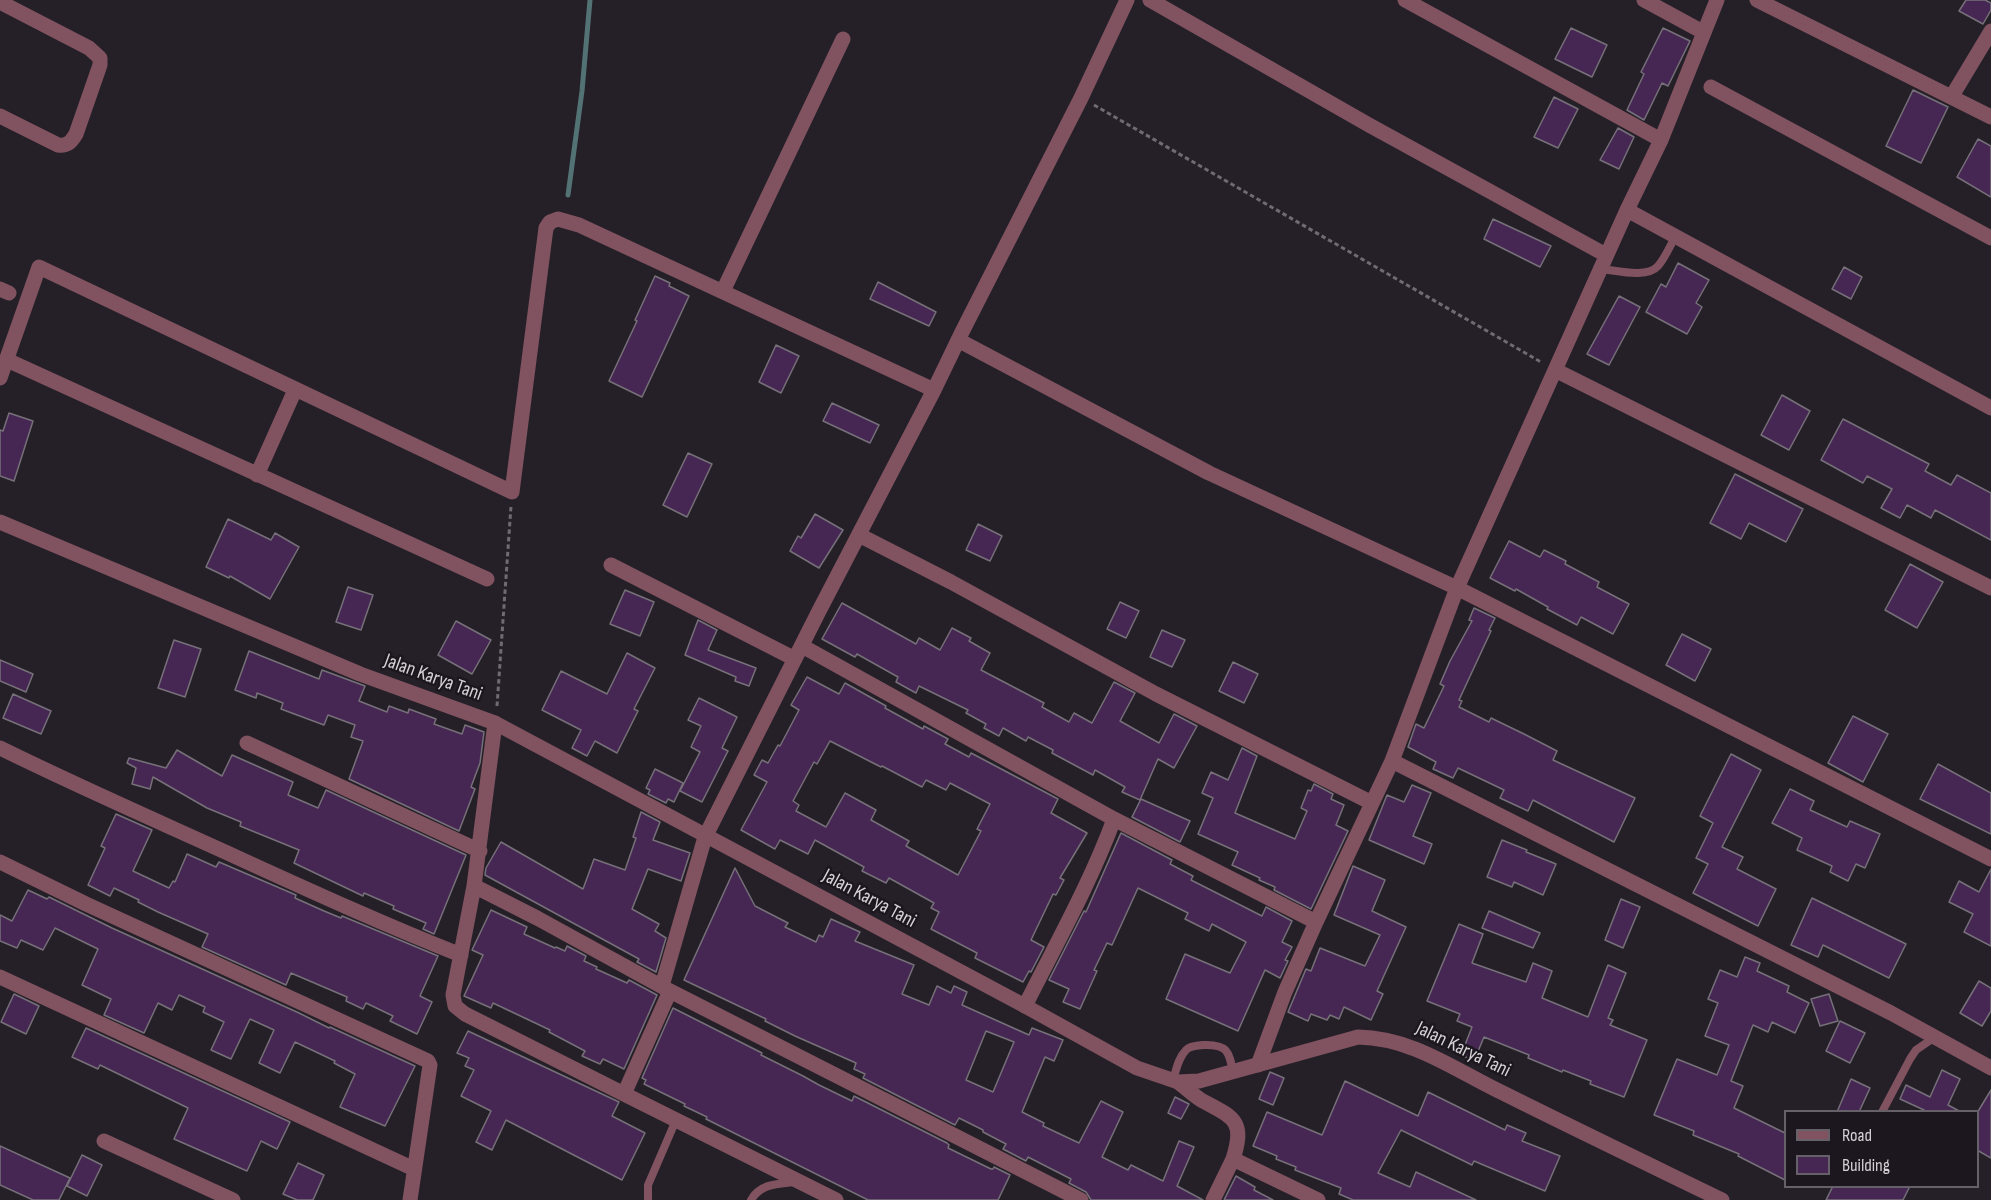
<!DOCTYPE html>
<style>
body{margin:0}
#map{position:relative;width:1991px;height:1200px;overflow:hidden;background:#252028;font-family:"Sofia Sans Condensed",sans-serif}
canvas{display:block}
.legend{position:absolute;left:1784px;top:1110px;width:195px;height:78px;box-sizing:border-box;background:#1c171e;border:2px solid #666168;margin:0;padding:8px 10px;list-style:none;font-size:18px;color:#d4d1d6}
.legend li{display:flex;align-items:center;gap:12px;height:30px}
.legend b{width:30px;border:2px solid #666168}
</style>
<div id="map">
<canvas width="1991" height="1200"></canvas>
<ul class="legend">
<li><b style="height:8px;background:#815360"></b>Road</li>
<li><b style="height:16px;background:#462753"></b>Building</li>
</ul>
</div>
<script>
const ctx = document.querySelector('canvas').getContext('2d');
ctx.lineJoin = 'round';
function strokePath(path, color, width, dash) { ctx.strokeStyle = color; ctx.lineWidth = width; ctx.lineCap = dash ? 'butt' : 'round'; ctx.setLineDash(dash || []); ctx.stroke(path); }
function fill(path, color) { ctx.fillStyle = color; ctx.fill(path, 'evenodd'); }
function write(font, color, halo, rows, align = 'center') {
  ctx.font = font + ' "Sofia Sans Condensed",sans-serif'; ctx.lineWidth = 5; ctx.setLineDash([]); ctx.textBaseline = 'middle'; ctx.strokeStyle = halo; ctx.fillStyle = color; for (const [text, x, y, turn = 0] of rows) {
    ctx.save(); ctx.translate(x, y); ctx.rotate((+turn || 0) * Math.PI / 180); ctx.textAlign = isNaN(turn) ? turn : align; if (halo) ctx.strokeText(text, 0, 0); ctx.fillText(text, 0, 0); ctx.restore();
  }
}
const stream = new Path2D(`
 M568 195 582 91 590 0`);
const building = new Path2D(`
 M1966 0H1985L1991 3V10L1983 24 1959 11Z
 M1571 28 1607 45 1592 77 1555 59Z
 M1663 28 1690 41 1668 86 1662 83 1644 120 1627 110 1644 74 1641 72Z
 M1913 90 1948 107 1921 163 1886 146Z
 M1554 97 1578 109 1558 148 1534 137Z
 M1618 128 1634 137 1619 169 1600 160Z
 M1978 139 1991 146V197L1957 177Z
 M1493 219 1551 246 1540 267 1484 239Z
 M1678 263 1709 280 1696 303 1702 307 1687 334 1646 312 1661 284 1666 287Z
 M1844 267 1862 277 1851 299 1832 289Z
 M655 276 670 283 669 286 689 296 642 397 609 381 637 321 635 320Z
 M878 282 936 312 929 326 870 299Z
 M1619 296 1640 307 1609 365 1587 354Z
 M776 345 799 356 781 393 759 382Z
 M1782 395 1810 411 1789 450 1761 435Z
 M832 403 879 425 870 443 823 421Z
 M9 413 33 421 14 481 0 476V430L3 431Z
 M1843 419 1929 464 1925 471 1951 485 1957 475 1991 493V540L1935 510 1931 518 1907 505 1900 518 1881 508 1892 489 1867 476 1863 483 1821 460Z
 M688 453 712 464 687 517 663 505Z
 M1735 474 1803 509 1786 542 1749 523 1741 539 1710 523Z
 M815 514 843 530 819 568 790 551 798 536 801 538Z
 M228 519 271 540 275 533 299 547 270 599 230 576 229 578 206 567Z
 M978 524 1002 536 990 561 966 550Z
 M1509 541 1540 557 1544 550 1566 561 1565 564 1599 582 1597 587 1629 604 1613 634 1581 617 1577 625 1547 609 1548 607 1516 589 1515 591 1490 578Z
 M1910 564 1943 582 1917 628 1885 610Z
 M348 587 373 595 361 630 336 622Z
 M625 590 654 602 640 636 610 624Z
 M1120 602 1139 611 1126 638 1107 629Z
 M842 603 916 644 919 638 940 650 952 628 971 638 969 641 990 653 981 670 1044 703 1042 707 1069 722 1074 713 1092 723 1114 682 1135 693 1120 721 1159 743 1174 714 1197 726 1174 768 1158 759 1140 800 1122 792 1125 787 1095 770 1093 775 1052 753 1053 750 1028 737 1026 741 1003 728 999 736 984 728 986 724 966 713 968 710 919 686 916 693 896 682 898 677 857 654 855 657 822 639Z
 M1474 608 1495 618 1489 630 1491 631 1459 700 1462 701 1459 707 1489 722 1491 718 1524 734 1557 751 1553 760 1635 798 1614 842 1533 800 1528 811 1500 798 1504 790 1458 768 1453 778 1433 769 1436 762 1408 747 1416 724 1424 728 1444 686 1440 684 1450 661 1472 621 1469 620Z
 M698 620 717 630 708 650 756 668 749 686 735 681 736 677 685 655Z
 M456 621 491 640 472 674 438 655Z
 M1162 630 1185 640 1172 667 1150 657Z
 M1682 634 1711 649 1695 681 1666 665Z
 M174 640 201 649 185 697 158 688Z
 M249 651 319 679 322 670 365 686 359 701 387 712 389 706 408 713 409 709 436 719 434 724 462 734 465 725 484 732 480 763 471 787 475 789 459 831 349 779 363 741 351 737 355 725 328 715 324 725 281 709 283 703 257 693 256 698 235 690Z
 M627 653 655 668 634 709 638 711 617 753 595 741 587 756 572 748 581 730 542 710 561 671 607 694Z
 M0 660 33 674 26 692 0 681Z
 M1233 662 1258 674 1244 703 1219 691Z
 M807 677 839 694 845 683 886 706 885 708 923 729 924 726 948 739 945 744 969 757 971 753 1058 799 1051 813 1087 833 1060 878 1064 880 1056 895 1053 894 1031 940 1044 947 1031 972 1029 971 1023 982 975 958 977 953 931 929 939 912 931 908 934 903 889 878 886 883 862 871 864 867 815 840 808 854 780 840 775 849 741 830 767 782 754 775 762 760 768 763 778 745 780 746 799 710 791 705ZM830 741 881 767 882 766 922 787 926 780 946 790 950 783 990 804 977 829 981 831 958 875 906 846 909 841 871 820 876 810 845 793 826 827 796 811 799 805 793 801 814 762 817 764Z
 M13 694 51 711 41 734 3 718Z
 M699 698 737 717 722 748 728 751 702 802 680 791 700 752 691 747 701 726 688 720Z
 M1853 716 1888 734 1863 782 1828 763Z
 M1242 748 1257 756 1235 813 1295 839 1307 811 1301 808 1308 790 1311 791 1314 784 1333 794 1331 799 1344 805 1336 825 1348 831 1311 909 1274 890 1275 887 1259 880 1260 878 1232 865 1238 852 1198 834 1213 798 1202 793 1211 772 1228 780Z
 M177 750 222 776 232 755 293 782 288 795 318 808 326 790 466 855 434 934 423 929 426 923 393 909 394 906 364 893 363 896 294 863 299 850 240 826 241 822 207 808 153 777 150 789 132 784 136 768 127 763 129 758 166 768Z
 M1731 754 1761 770 1722 847 1743 857 1737 869 1776 889 1758 926 1693 893 1708 864 1696 858 1713 823 1700 816Z
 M1938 764 1991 793V834L1920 799Z
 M655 769 683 783 674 802 668 799 666 803 648 794 650 790 646 788Z
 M1412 785 1431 793 1413 836 1432 844 1424 864 1369 840 1387 795 1404 802Z
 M1790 789 1814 801 1810 810 1847 827 1850 821 1880 834 1865 868 1856 864 1848 881 1830 872 1832 866 1797 850 1802 838 1772 823Z
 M1141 799 1190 821 1180 842 1132 817Z
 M641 812 660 822 653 840 690 853 681 881 648 869 632 909 659 924 655 931 666 938 656 972 637 962 639 959 485 875 486 868 501 842 583 889 594 859 625 870 636 838 633 837Z
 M116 814 152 830 133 871 169 888 173 881 175 882 187 854 216 867 219 862 296 895 295 898 324 911 341 918 342 916 438 956 420 996 432 1002 417 1034 390 1021 393 1016 366 1003 363 1009 346 1001 347 997 291 973 286 985 202 947 208 934 158 912 138 902 139 900 114 888 110 896 88 885 105 848 101 846Z
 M1121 833 1172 860 1170 864 1193 876 1191 880 1262 916 1266 907 1292 921 1282 942 1292 947 1285 960 1288 961 1280 978 1265 970 1238 1031 1166 999 1185 954 1230 973 1246 942 1212 924 1209 931 1185 919 1188 913 1138 888 1112 945 1107 943 1094 970 1097 971 1080 1009 1063 1002 1069 989 1049 980 1084 911 1086 912Z
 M1502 840 1527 850 1526 852 1556 864 1543 895 1514 882 1512 887 1487 877Z
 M1353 866 1385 880 1372 911 1406 927 1377 991 1383 994 1371 1020 1344 1007 1339 1019 1330 1015 1327 1020 1311 1014 1308 1021 1288 1012 1306 969 1311 971 1320 948 1365 966 1380 935 1334 915Z
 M735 868 755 906 788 923 785 927 816 942 819 935 823 937 831 919 860 932 855 941 914 965 902 994 929 1005 937 986 951 993 954 986 967 992 962 1005 1029 1035 1032 1028 1063 1040 1054 1061 1045 1057 1022 1112 1044 1123 1043 1126 1079 1143 1101 1101 1123 1112 1102 1157 1128 1170 1131 1165 1163 1181 1179 1141 1194 1147 1177 1186 1203 1200H1091L1086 1192 1069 1183 1071 1179 1028 1157 1026 1161 1003 1149 1006 1144 983 1132V1130L959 1118 955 1125 863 1078 865 1074 854 1069 856 1063 795 1036 765 1021 766 1019 684 980ZM986 1031 1014 1042 993 1092 966 1080Z
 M1991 869V946L1964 932 1973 914 1949 902 1959 881 1979 892Z
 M28 890 47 899 49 897 112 928 299 1013 329 1028 330 1027 415 1066 385 1126 340 1107 355 1074 334 1063 335 1061 295 1042 280 1073 259 1063 274 1030 250 1019 231 1059 211 1050 224 1022 203 1012 205 1007 179 995 172 1010 158 1003 144 1033 104 1015 111 999 82 985 98 949 55 928 43 950 21 940 17 948 0 941V915L12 921Z
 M1812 898 1906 944 1889 978 1823 945 1818 957 1791 945Z
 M1621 899 1640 907 1623 948 1605 940Z
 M491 910 527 927 524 934 555 948 556 947 565 951 567 946 586 956 584 961 597 967 596 969 627 983 629 980 657 995 624 1069 603 1059 600 1064 582 1056 585 1051 549 1032 550 1030 493 1003 491 1008 464 996 483 955 472 950Z
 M1489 911 1540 933 1533 948 1482 928Z
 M1459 924 1483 934 1472 963 1526 982 1533 963 1552 971 1542 998 1588 1017 1608 965 1626 973 1608 1018 1613 1020 1610 1025 1647 1040 1624 1097 1590 1084 1591 1081 1563 1070 1562 1072 1528 1058 1529 1055 1484 1037 1474 1061 1461 1055 1472 1027 1457 1021 1460 1014 1427 1001Z
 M1745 957 1760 963 1757 971 1789 986 1787 992 1809 1003 1795 1033 1772 1022 1768 1032 1753 1025 1731 1081 1743 1086 1734 1108 1785 1133V1180L1738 1156 1739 1154 1693 1135 1694 1131 1654 1115 1677 1059 1717 1075 1729 1045 1705 1036 1718 1003 1708 999 1720 970 1737 977Z
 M1979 981 1991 988V1011L1982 1026 1960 1013Z
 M14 994 39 1006 26 1034 1 1022Z
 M1829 994 1838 1021 1820 1026 1811 999Z
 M673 1008 762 1053 761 1055 803 1076 819 1085 852 1101 854 1096 947 1143 949 1145 948 1148 991 1169H993L994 1167 1010 1175 998 1200H868L706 1119 707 1117 684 1106 685 1104 644 1084 646 1080 642 1078Z
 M1840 1021 1865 1033 1850 1063 1826 1051Z
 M86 1028 290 1122 277 1149 261 1141 247 1171 174 1139 188 1108 100 1065 98 1069 72 1057Z
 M468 1031 619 1102 612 1116 645 1133 622 1180 506 1120 492 1150 476 1142 491 1111 461 1096 474 1070 465 1066 469 1058 457 1053Z
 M1942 1070 1960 1079 1948 1105 1961 1112H1923L1924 1110 1900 1099 1906 1085 1930 1097Z
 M1270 1072 1284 1078 1273 1105 1259 1099Z
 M1851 1079 1870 1088 1859 1112H1837Z
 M1345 1081 1418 1116 1428 1092 1505 1130 1507 1125 1526 1133 1522 1141 1560 1156 1545 1191 1474 1161 1472 1165 1401 1130 1378 1173 1410 1187 1416 1172 1476 1200H1353L1339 1194 1341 1188 1295 1170 1296 1167 1276 1159 1277 1156 1253 1146 1267 1112 1322 1135Z
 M1991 1090V1158L1977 1150V1113Z
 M1175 1097 1189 1104 1181 1119 1168 1113Z
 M0 1146 70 1178 59 1200H33L0 1185Z
 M82 1155 102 1165 87 1196 67 1186Z
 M298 1163 324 1175 313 1200H297L283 1194Z
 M1236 1176 1255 1187 1254 1190 1273 1200H1224Z
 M1833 1186H1910L1903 1200H1826Z`);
const path = new Path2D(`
 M1094 105 1541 362
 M497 706 511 506`);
const service = new Path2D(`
 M1601 269C1615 270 1647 279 1658 266 1665 258 1670 246 1675 237
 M1173 1080C1176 1071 1178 1058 1186 1050 1191 1045 1197 1046 1203 1045 1227 1044 1229 1051 1233 1072
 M1882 1112 1910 1059 1916 1050 1935 1037
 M648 1200V1185L676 1120
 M751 1200C761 1183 778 1184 795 1182`);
const minor = new Path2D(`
 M1150 0 1369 125 1606 255
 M1405 0 1661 140
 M1644 0 1703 32
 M1757 0 1991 117
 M0 2 89 48 100 58V65L76 134C71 142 68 146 58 145L0 116
 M1711 87 1991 238
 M1952 96 1991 31
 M1627 210 1991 408
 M0 289 9 293
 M723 291 843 39
 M958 340 1209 473 1457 588 1991 859
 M7 360 487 579
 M1555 370 1991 588
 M0 378 39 267 512 492 546 228 550 222 558 219 579 225 934 390
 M257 475 295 390
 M859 535 951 582 1156 694 1372 803
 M611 565 795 659
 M802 646 1114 819C1091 882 1055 946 1025 1006
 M495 723 474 886 537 918 670 991 1081 1200
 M247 743 480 851
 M0 748C73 784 148 817 223 851 302 887 380 923 461 955
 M1392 761 1891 1013 1991 1068
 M1114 819 1316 922
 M0 862 86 904 428 1061 430 1065 410 1200
 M474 886 453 995 455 1006 465 1014 624 1094 670 991
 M0 977 414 1169
 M662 986 705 837 819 611 934 390 962 332 1081 98 1127 0
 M1258 1065 1285 992 1316 922 1392 761 1457 588 1627 210 1661 140 1717 0
 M1178 1082C1186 1088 1193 1095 1201 1100 1232 1117 1246 1119 1233 1159L1318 1200
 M624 1094 836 1200
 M104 1141 233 1200
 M1213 1200 1233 1159`);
const tertiary = new Path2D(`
 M0 522 360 674 495 723 1025 1006 1137 1068 1178 1082 1199 1081 1358 1037C1414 1038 1456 1071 1505 1094 1577 1130 1650 1165 1722 1200`);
const streetNames = [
 ["Jalan Karya Tani",433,678,20],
 ["Jalan Karya Tani",869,899,28],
 ["Jalan Karya Tani",1463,1050,26]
];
strokePath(stream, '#527274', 5);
fill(building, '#462753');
strokePath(building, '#767079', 1.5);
strokePath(path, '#6f6b71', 3, [4.5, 3]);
strokePath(service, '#815360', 8);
strokePath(minor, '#815360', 15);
strokePath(tertiary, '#815360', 15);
write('20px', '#d4d1d6', '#1c171e', streetNames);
</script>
